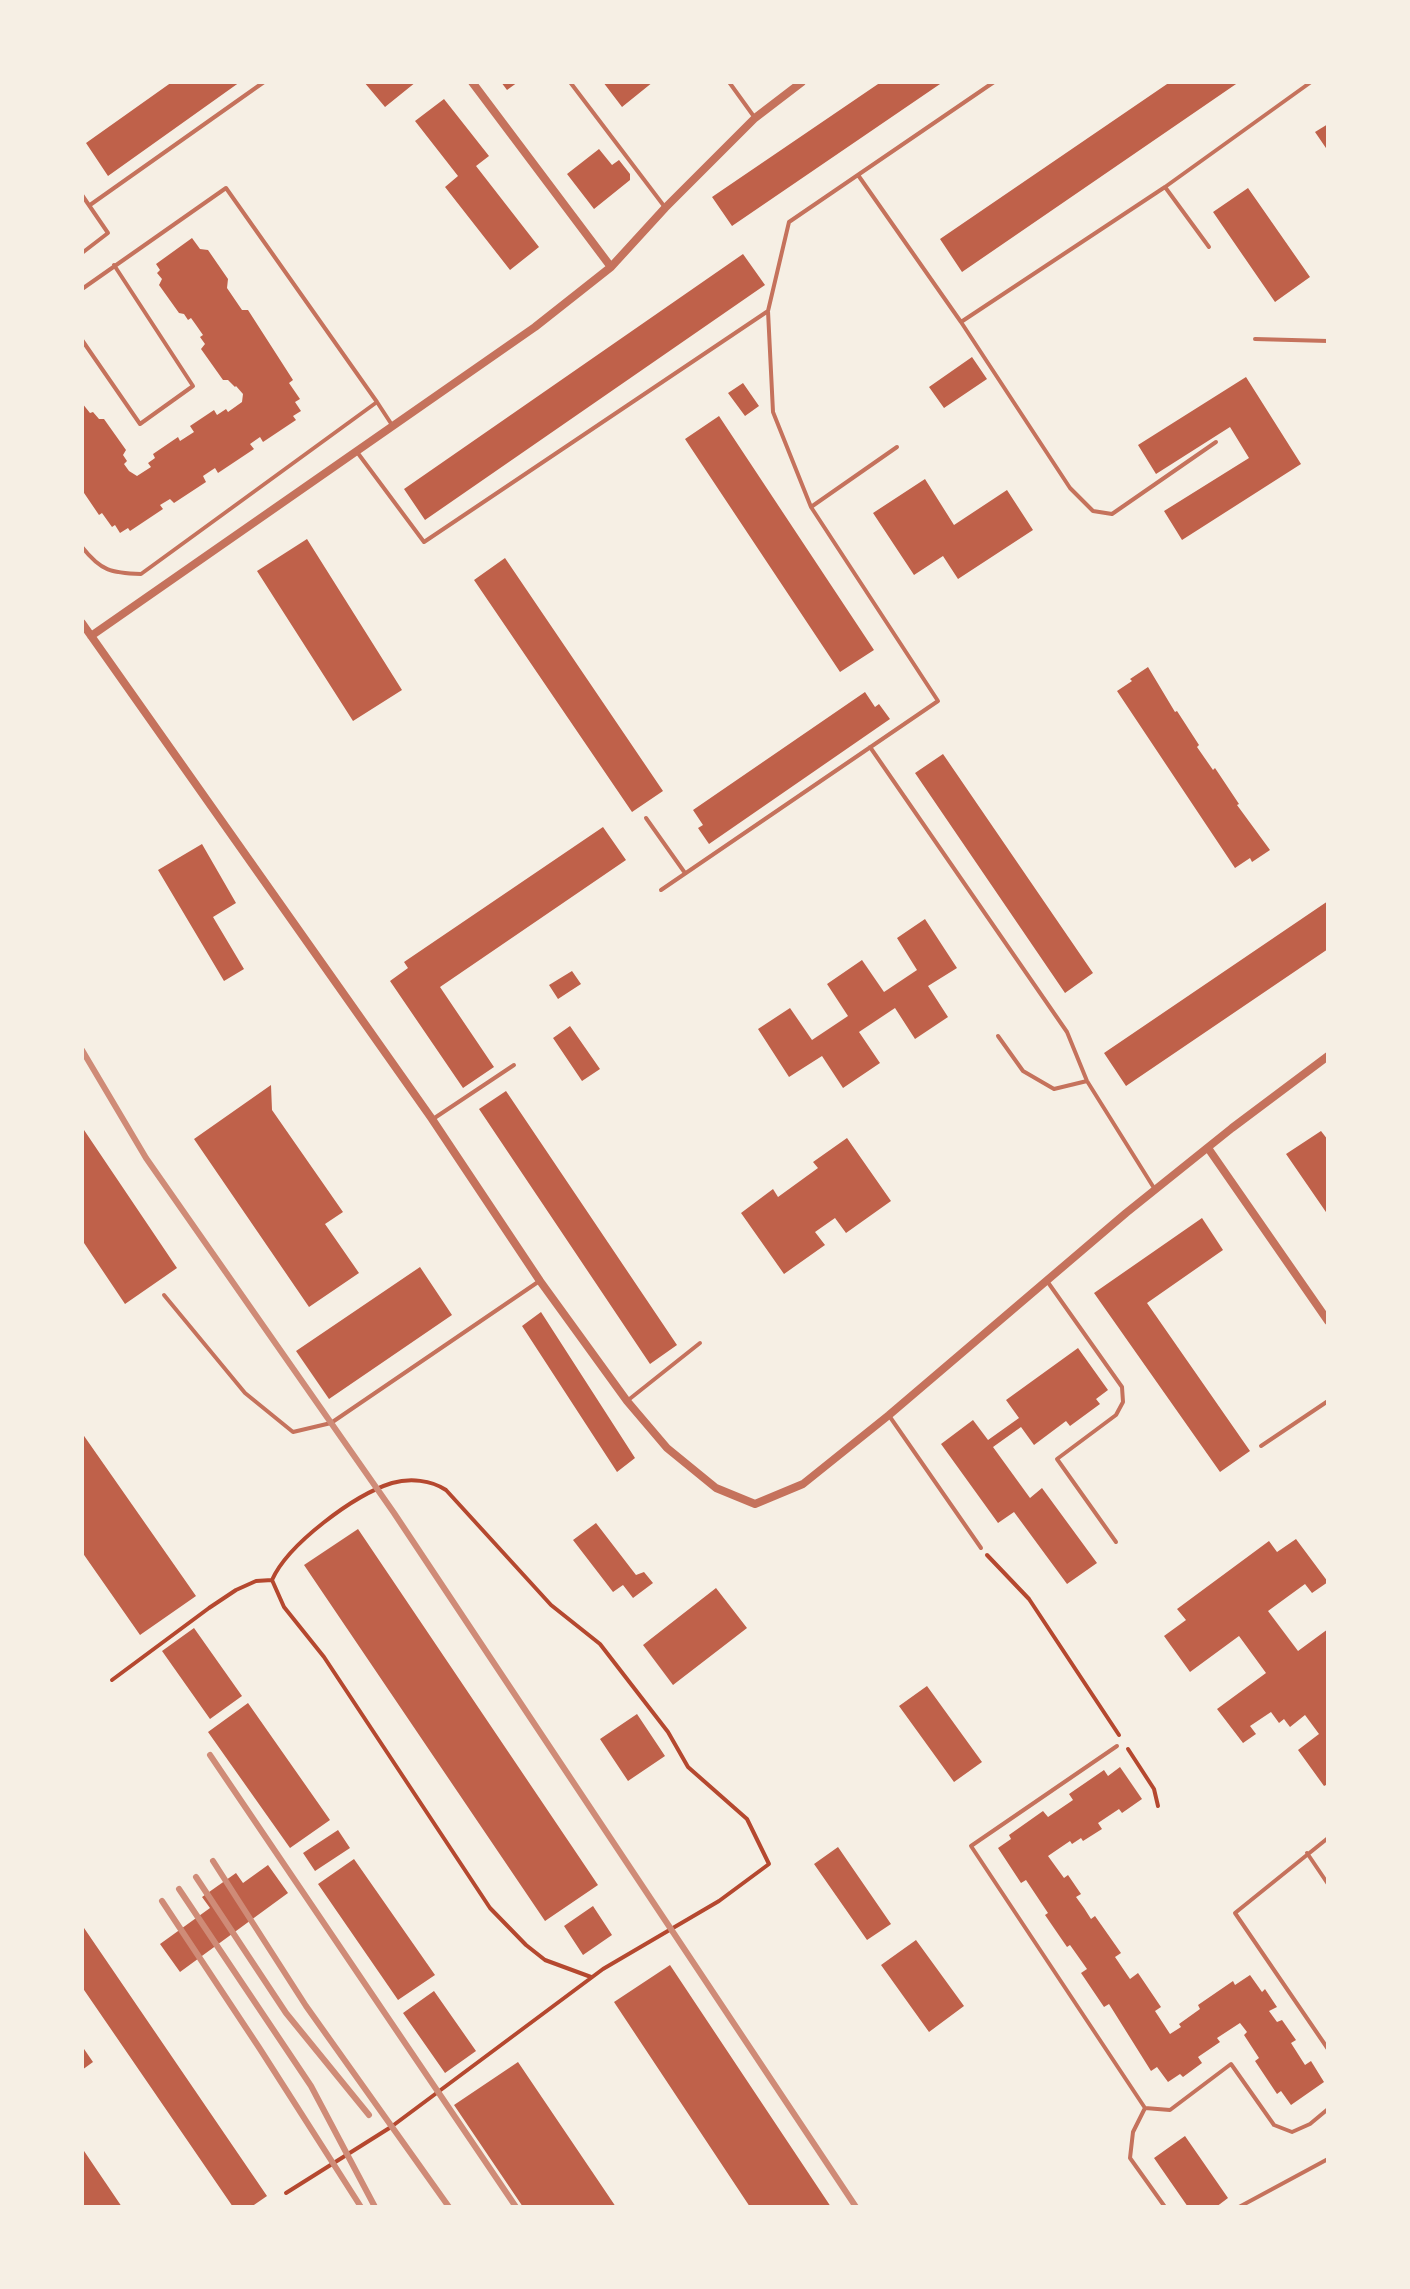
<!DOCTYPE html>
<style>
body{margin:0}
#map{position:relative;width:1410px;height:2289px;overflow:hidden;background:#f6efe4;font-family:Ubuntu,sans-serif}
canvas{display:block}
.frame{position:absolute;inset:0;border:84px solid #f6efe4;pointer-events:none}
</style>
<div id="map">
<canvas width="1410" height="2289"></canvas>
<div class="frame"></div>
</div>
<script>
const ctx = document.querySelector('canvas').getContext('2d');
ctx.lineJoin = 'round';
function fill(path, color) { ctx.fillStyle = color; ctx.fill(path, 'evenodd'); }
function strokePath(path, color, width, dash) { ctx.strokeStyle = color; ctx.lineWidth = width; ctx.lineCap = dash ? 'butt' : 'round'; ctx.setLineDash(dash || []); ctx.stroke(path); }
const building = new Path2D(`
 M172 82H240L108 176 86 143Z
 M364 82H416L385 107Z
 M501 82H518L507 90Z
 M603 82H653L622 107Z
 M881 82H943L732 226 712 197Z
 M1170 82H1239L962 272 940 239Z
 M444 99 489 156 476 166 539 247 510 270 445 187 458 176 415 121Z
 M1328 124V151L1315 132Z
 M599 149 612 165 619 160 630 174V180L594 209 567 174Z
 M1248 188 1310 277 1275 302 1213 212Z
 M192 238 200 249 208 250 228 279 227 288 242 310H248L293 380 289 383 300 399 295 402 301 411 293 416 296 420 263 442 260 437 250 444 254 449 218 473 215 468 203 476 206 482 174 503 170 499 160 505 163 509 130 531 128 528 120 533 115 525 112 527 102 513 99 515 82 490V403L90 413 93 412 99 419H104L126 450 123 455 127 461 124 464 129 471 137 476 151 467 148 463 155 458 153 454 178 437 180 441 194 432 190 426 214 410 217 415 226 409 228 412 242 402 243 394 236 386 235 387 228 380H223L201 349 205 344 200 337 203 335 196 325 191 318 188 320 184 314 179 313 159 285 162 279 157 273 160 270 156 264Z
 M743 254 765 285 425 520 404 489Z
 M972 357 987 379 944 408 929 387Z
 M1246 377 1301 464 1182 540 1164 511 1249 458 1230 427 1156 474 1138 445Z
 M743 383 759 406 745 416 728 393Z
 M719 416 874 650 840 672 685 439Z
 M925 479 954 525 1007 490 1033 530 958 579 943 556 914 575 873 513Z
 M307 539 402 690 353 721 257 571Z
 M505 558 663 791 632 812 474 580Z
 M1148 667 1175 712 1177 711 1199 745 1197 747 1213 770 1215 768 1239 804 1237 805 1270 850 1252 862 1250 858 1235 868 1117 691 1132 681 1130 679Z
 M865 692 875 707 879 704 890 719 709 844 698 828 703 825 693 810Z
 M943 754 1093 973 1065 993 915 773Z
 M603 827 626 860 440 987 494 1067 463 1088 390 981 408 968 404 962Z
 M202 844 236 903 213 917 244 969 224 981 158 870Z
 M1328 901V949L1126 1086 1104 1053Z
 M925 919 957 968 928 986 948 1017 915 1039 895 1008 859 1032 880 1063 843 1088 822 1056 789 1077 758 1029 790 1008 812 1040 848 1016 827 984 862 960 884 992 917 970 897 938Z
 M572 971 581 984 558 999 549 985Z
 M570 1026 600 1069 582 1081 553 1038Z
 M271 1085 272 1110 343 1212 325 1224 359 1273 309 1307 194 1139Z
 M506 1091 677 1345 650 1364 479 1109Z
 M82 1127 177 1268 125 1304 82 1240Z
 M1321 1131 1328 1140V1215L1286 1154Z
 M847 1138 891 1201 846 1233 835 1218 815 1232 825 1245 784 1274 741 1213 773 1189 778 1197 818 1168 813 1162Z
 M1202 1218 1223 1250 1147 1303 1250 1451 1220 1472 1094 1293Z
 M420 1267 452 1315 329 1399 296 1351Z
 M541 1312 635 1458 617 1472 522 1326Z
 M1078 1348 1108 1390 1096 1399 1100 1404 1070 1426 1066 1421 1034 1445 1021 1427 993 1447 1030 1498 1042 1488 1097 1563 1067 1584 1014 1512 998 1523 941 1444 973 1420 988 1440 1019 1418 1006 1400Z
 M82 1433 196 1596 140 1635 82 1552Z
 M596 1523 636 1575 644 1572 653 1583 633 1598 623 1585 613 1592 573 1540Z
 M358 1529 598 1885 545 1921 304 1565Z
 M1296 1539 1328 1582 1312 1593 1305 1584 1268 1611 1298 1651 1328 1629V1784L1324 1786 1298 1750 1319 1734 1305 1715 1290 1727 1284 1719 1279 1723 1271 1712 1250 1726 1256 1734 1243 1743 1217 1709 1266 1673 1239 1636 1190 1672 1164 1636 1186 1620 1177 1609 1269 1541 1277 1552Z
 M716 1588 747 1628 673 1685 643 1645Z
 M194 1628 242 1696 210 1719 162 1651Z
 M927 1686 982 1762 954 1782 899 1706Z
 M248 1703 330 1820 290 1848 208 1732Z
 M637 1714 665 1756 628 1781 600 1739Z
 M1120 1767 1142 1799 1122 1813 1119 1809 1098 1823 1102 1829 1083 1841 1081 1838 1072 1844 1070 1841 1048 1856 1064 1878 1068 1875 1081 1894 1076 1897 1084 1908 1091 1919 1095 1916 1121 1953 1115 1957 1130 1979 1138 1973 1161 2007 1155 2011 1170 2034 1181 2027 1179 2024 1200 2009 1198 2005 1233 1981 1235 1985 1250 1975 1262 1992 1265 1989 1277 2007 1269 2011 1277 2022 1282 2020 1296 2040 1291 2043 1305 2065 1311 2061 1324 2082 1291 2105 1281 2091 1277 2094 1255 2061 1259 2058 1244 2035 1247 2032 1240 2023 1217 2038 1220 2042 1198 2057 1202 2063 1183 2077 1180 2074 1168 2082 1157 2067 1151 2071 1109 2004 1104 2007 1081 1973 1087 1969 1070 1945 1067 1947 1045 1915 1048 1913 1026 1880 1021 1883 998 1848 1011 1839 1009 1835 1043 1811 1048 1817 1073 1800 1069 1794 1104 1770 1108 1776Z
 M338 1830 350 1848 315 1871 303 1853Z
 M838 1847 891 1924 867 1940 814 1864Z
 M354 1859 435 1975 398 2000 318 1884Z
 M268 1865 288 1893 180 1972 160 1944 210 1908 202 1897 236 1873 243 1883Z
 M593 1906 612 1935 583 1955 564 1926Z
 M82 1925 267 2196 251 2207H233L82 1987Z
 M916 1940 964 2006 929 2032 881 1965Z
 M670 1965 831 2207H750L614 2002Z
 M434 1991 476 2051 445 2073 403 2013Z
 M82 2046 93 2062 82 2070Z
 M518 2062 616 2207H523L454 2105Z
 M1185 2136 1228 2198 1216 2207H1188L1154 2158Z
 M82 2148 122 2207H82Z`);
const path = new Path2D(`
 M987 1555 1029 1599 1119 1735
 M272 1580 284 1607 324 1657 490 1908 526 1945 545 1960 591 1977
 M112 1680 209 1608 236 1590 256 1581 272 1580C288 1544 354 1495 392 1483 410 1478 431 1480 446 1490L551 1605 600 1644 668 1732 688 1767 747 1819 769 1864 719 1901 603 1969 391 2127 286 2193
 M1128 1749 1154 1789 1158 1806`);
const service = new Path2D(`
 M570 82 664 206
 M729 82 755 118
 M858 175 961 322 1070 488 1093 511 1112 514 1216 442
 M1165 187 1209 247
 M82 195 108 233 82 253
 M90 205 264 82
 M82 289 226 188 377 402
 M961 322 1165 187 1311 82
 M1255 339 1328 341
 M82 340 140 424 193 386 114 265
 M357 452 424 542 768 311
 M811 507 897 447
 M82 547C101 571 111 573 141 574L377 402 392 425
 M870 747 1067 1032 1087 1081 1154 1188
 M646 818 685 873
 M661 890 938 701 811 507 773 412 768 311 789 222 994 82
 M998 1036 1023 1071 1054 1089 1087 1081
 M433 1119 514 1065
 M1047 1281 1122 1387 1123 1402 1116 1415 1057 1459 1116 1542
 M164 1295 245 1393 293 1432 331 1423 538 1282
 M627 1401 700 1343
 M890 1417 981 1548
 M1261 1446 1328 1401
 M1117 1746 971 1846 1145 2108 1170 2110 1231 2064 1274 2125 1292 2132 1310 2124 1328 2109
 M1328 1838 1235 1913 1328 2049
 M1307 1853 1328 1884
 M1145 2108 1133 2132 1130 2158 1165 2207
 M1239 2207 1328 2159`);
const minor = new Path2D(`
 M472 82 611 267
 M82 623 432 1119 540 1281 627 1401 667 1448 716 1488 755 1504 803 1484 889 1415 1126 1213 1232 1128 1328 1056
 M91 636 535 327 611 267 665 208 755 118 802 82
 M1208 1148 1328 1321`);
const rail = new Path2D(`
 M82 1050 146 1158 394 1513 856 2207
 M210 1755 516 2207
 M213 1861 306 2006 449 2207
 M196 1877 286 2013 369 2115
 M179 1889 311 2086 375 2207
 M162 1901 260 2049 361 2207`);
fill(building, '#bf614a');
strokePath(path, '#b5482f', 4);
strokePath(service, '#c5725c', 4);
strokePath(minor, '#c5725c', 8);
strokePath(rail, '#cf8b77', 6);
</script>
